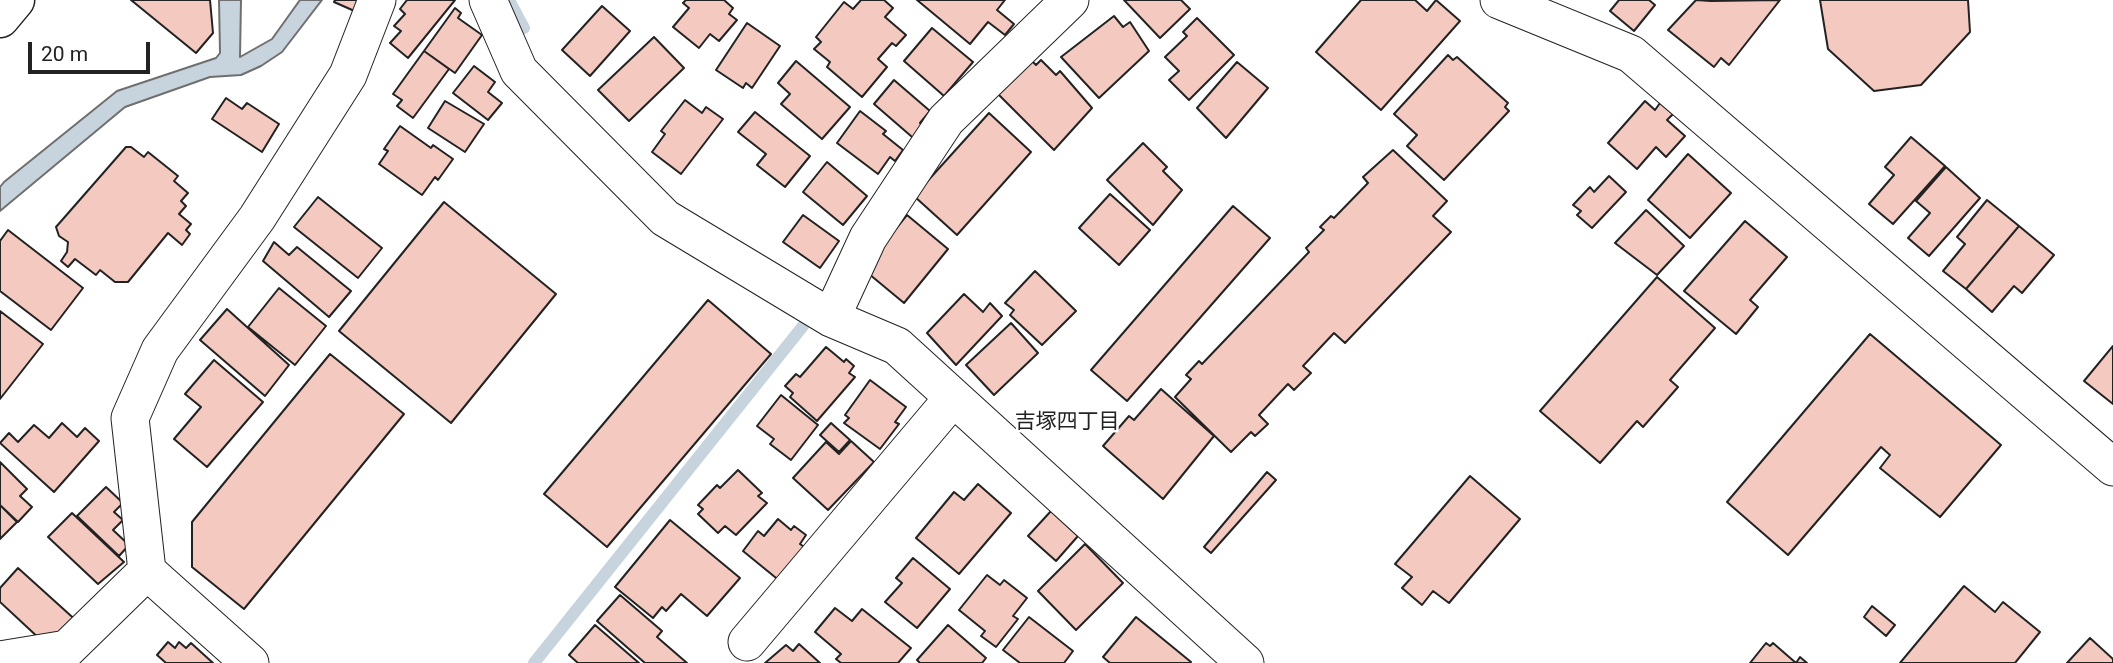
<!DOCTYPE html>
<meta charset="utf-8">
<style>
body{margin:0}
#map{position:relative;width:2113px;height:663px;overflow:hidden;background:#fff;font-family:Roboto,sans-serif}
canvas{display:block}
.scale{position:absolute;left:28px;top:42px;width:122px;height:32px;box-sizing:border-box;border:4px solid #222;border-top:0;padding-left:9px;font-size:21px;line-height:24px;white-space:nowrap;color:#222;-webkit-text-stroke:5px #fff;paint-order:stroke}
</style>
<div id="map">
<canvas width="2113" height="663"></canvas>
<div class="scale">20 m</div>
</div>
<script>
const ctx = document.querySelector('canvas').getContext('2d');
ctx.lineJoin = 'round';
function fill(path, color) { ctx.fillStyle = color; ctx.fill(path, 'evenodd'); }
function strokePath(path, color, width, dash) { ctx.strokeStyle = color; ctx.lineWidth = width; ctx.lineCap = dash ? 'butt' : 'round'; ctx.setLineDash(dash || []); ctx.stroke(path); }
function write(font, color, halo, rows, align = 'center') {
  ctx.font = font + ' Roboto,"Noto Sans JP",sans-serif'; ctx.lineWidth = 5; ctx.setLineDash([]); ctx.textBaseline = 'middle'; ctx.strokeStyle = halo; ctx.fillStyle = color; for (const [text, x, y, turn = 0] of rows) {
    ctx.save(); ctx.translate(x, y); ctx.rotate((+turn || 0) * Math.PI / 180); ctx.textAlign = isNaN(turn) ? turn : align; if (halo) ctx.strokeText(text, 0, 0); ctx.fillText(text, 0, 0); ctx.restore();
  }
}
const water = new Path2D(`
 M219 0H241L240 57 272 39 300 0H322L282 52 261 66 241 75 210 77 125 107 0 211V187L4 182 117 91 216 58 220 53Z`);
const stream = new Path2D(`
 M509 0 524 28
 M534 663 803 326`);
const building = new Path2D(`
 M131 0H210L213 33 196 53Z
 M335 0H365L359 13 334 2Z
 M407 0H455L408 58 390 43 401 31 394 26 405 14 400 9Z
 M686 0H724L733 8 729 14 737 20 719 41 710 34 699 48 673 27 689 8 683 3Z
 M861 0H884L893 8 885 17 906 35 896 46 892 43 878 59 887 67 862 97 827 67 830 62 814 49 821 42 816 37 844 2 853 9Z
 M917 0H1005L997 10 1014 24 1005 35 988 22 970 44Z
 M1124 0H1181L1190 9 1160 38Z
 M1361 0H1415L1427 11 1436 0 1460 21 1381 110 1316 52Z
 M1619 0H1649L1655 5 1634 31 1610 11Z
 M1696 0 1711 1 1780 0 1729 65 1721 58 1714 67 1668 30Z
 M1820 0H1968L1970 32 1921 85 1874 91 1828 49Z
 M602 6 630 31 590 76 562 50Z
 M455 8 461 13 458 18 482 35 455 73 424 51Z
 M1114 16 1123 27 1130 22 1149 51 1099 98 1061 57Z
 M1197 18 1234 55 1189 100 1169 80 1179 71 1165 57 1187 36 1183 32Z
 M747 23 780 46 752 88 746 83 743 88 716 70Z
 M932 28 973 62 944 96 904 61Z
 M654 37 684 68 629 121 598 90Z
 M424 51 449 69 413 118 397 106 402 100 393 94Z
 M1448 55 1453 60 1457 57 1508 103 1505 107 1509 111 1444 180 1407 146 1417 135 1394 114Z
 M1030 59 1036 65 1041 60 1056 75 1060 71 1092 108 1054 150 996 92Z
 M796 61 850 107 822 139 781 104 790 94 778 83Z
 M1237 62 1268 88 1226 138 1197 108Z
 M474 66 495 82 488 92 502 103 488 120 453 93Z
 M894 80 930 111 920 123 928 131 919 143 874 104Z
 M226 98 242 109 247 103 279 124 262 152 212 119Z
 M685 100 702 113 706 107 723 119 681 174 652 152 665 134 661 131Z
 M445 101 484 124 465 152 428 128Z
 M1645 101 1655 110 1660 103 1673 114 1667 120 1685 136 1666 157 1656 147 1637 169 1608 143Z
 M860 111 886 131 883 134 903 150 895 161 890 157 878 174 837 143Z
 M755 112 810 156 785 187 757 165 766 154 738 132Z
 M989 113 1031 152 957 235 914 196Z
 M400 126 431 148 433 145 453 159 438 180 435 177 422 195 379 164 388 151 384 149Z
 M1911 137 1945 166 1893 224 1869 204 1894 175 1885 167Z
 M1143 143 1167 167 1163 171 1182 190 1153 225 1107 180Z
 M126 147H131L144 157 148 152 178 176 174 181 188 193 181 201 186 206 179 214 191 224 186 230 190 234 182 245 168 233 128 282H115L100 270 96 275 75 259 68 267 61 261 67 252 68 242 59 236 56 227Z
 M1393 150 1447 201 1433 216 1451 232 1345 343 1334 333 1303 366 1311 373 1294 390 1288 384 1259 415 1268 424 1255 436 1251 432 1231 452 1175 397 1191 379 1186 375 1199 361 1202 364 1309 252 1306 248 1324 230 1320 227 1331 216 1334 218 1368 183 1363 177Z
 M1688 154 1731 193 1690 238 1648 200Z
 M827 162 867 196 843 225 803 192Z
 M1946 167 1980 198 1929 256 1908 238 1930 213 1916 201Z
 M1609 176 1626 192 1592 228 1577 215 1581 211 1573 205 1590 187 1594 192Z
 M1110 194 1150 230 1119 265 1079 228Z
 M318 197 382 248 358 278 294 227Z
 M1987 200 2019 226 1966 289 1943 271 1965 244 1957 237Z
 M444 202 556 294 451 423 339 331Z
 M1233 206 1270 238 1127 401 1091 370Z
 M1646 210 1684 246 1657 275 1615 243Z
 M803 215 839 241 820 268 783 242Z
 M907 215 948 249 904 303 863 269Z
 M1745 221 1787 257 1750 300 1758 307 1736 334 1684 291Z
 M2019 226 2054 255 2022 293 2014 286 1992 312 1966 289Z
 M8 230 83 288 51 330 0 291V241Z
 M274 242 289 255 297 247 351 291 329 317 263 261Z
 M1035 271 1076 311 1042 345 1010 315 1014 310 1005 303Z
 M1657 277 1715 328 1670 380 1678 387 1643 427 1637 421 1600 463 1540 411Z
 M279 288 326 326 295 365 248 327Z
 M964 294 983 312 990 303 1002 316 956 365 927 333Z
 M708 300 771 354 607 547 544 494Z
 M227 309 289 365 265 396 200 340Z
 M0 311 43 344 0 399Z
 M1011 323 1038 353 994 395 966 365Z
 M1870 334 2001 445 1940 517 1880 468 1890 455 1881 447 1788 555 1727 502Z
 M2113 346V404L2084 381Z
 M826 347 844 362 846 359 854 366 849 373 855 377 817 421 790 397 793 393 785 386 796 374 800 377Z
 M330 354 404 414 244 609 192 567V522Z
 M214 360 263 402 207 467 174 439 201 407 185 394Z
 M870 380 906 407 895 422 899 424 880 449 844 423 849 418 845 415Z
 M1161 389 1214 436 1163 499 1103 446 1129 416 1134 420Z
 M781 395 818 425 791 460 770 444 774 439 757 426Z
 M62 423 77 437 85 428 99 441 54 492 0 443 9 433 18 442 34 425 49 438Z
 M831 423 850 440 839 452 820 435Z
 M851 441 874 462 828 510 793 478 826 442 839 454Z
 M0 462 27 489 20 496 32 507 18 522 0 505Z
 M738 470 762 493 758 496 767 503 736 535 725 526 718 533 698 514 703 509 698 505 717 485 720 488Z
 M1267 472 1276 480 1211 553 1204 547Z
 M1470 476 1520 519 1449 603 1433 591 1422 605 1402 588 1412 577 1395 564Z
 M978 484 1011 513 959 574 916 538 954 492 964 500Z
 M106 487 123 503 114 512 123 520 113 530 129 545 119 556 77 516Z
 M0 505 17 522 0 539Z
 M1051 511 1078 536 1056 561 1028 536Z
 M72 513 124 562 98 584 48 537Z
 M778 519 791 530 794 526 806 535 800 544 807 549 781 582 743 551 758 531 764 536Z
 M670 520 740 578 707 616 681 594 666 611 662 607 653 618 615 587Z
 M1085 544 1123 583 1076 630 1038 591Z
 M913 558 950 589 917 628 885 602 902 583 896 578Z
 M18 568 80 624 42 641 0 602V588Z
 M987 575 1000 585 1004 580 1027 598 1013 616 1018 619 996 647 981 636 985 631 959 610Z
 M1964 586 1995 612 2003 602 2040 632 2015 663H1900Z
 M620 595 662 631 657 637 687 663H645L597 621Z
 M1872 606 1895 625 1886 636 1864 617Z
 M835 608 852 621 862 609 911 648 898 663H841L836 659 841 654 815 632Z
 M1029 617 1073 651 1064 663H1020L1003 650Z
 M1136 617 1191 662 1190 663H1110L1103 657Z
 M595 625 639 663H578L569 655Z
 M948 625 986 658 982 663H920L917 660Z
 M2090 638 2113 659V663H2067Z
 M168 642 175 648 179 642 186 648 191 643 213 663H166L157 655Z
 M1766 643 1770 646 1773 643 1796 663 1800 657 1807 663H1750Z
 M799 644 820 663H765L786 645 793 651Z`);
const minor = new Path2D(`
 M488 0 519 71 665 218 831 318 897 346 1245 663
 M1499 0 1631 54 2113 467
 M831 318 868 238 946 120 1070 0
 M147 571 250 663
 M747 642 953 398
 M0 660 67 649 147 571 130 418 160 350 257 218 348 75 377 0`);
const tertiary = new Path2D(`
 M0 18 15 0`);
const neighbourhoodNames = [
 ["吉塚四丁目",1067,423]
];
fill(water, '#c7d3dd');
strokePath(water, '#6f6f6f', 2);
strokePath(stream, '#c7d3dd', 12);
fill(building, '#f3c9c0');
strokePath(building, '#222', 2);
strokePath(minor, '#222', 39);
strokePath(tertiary, '#222', 41);
strokePath(minor, '#fff', 37);
strokePath(tertiary, '#fff', 38);
write('21px', '#222', '#fff', neighbourhoodNames);
</script>
